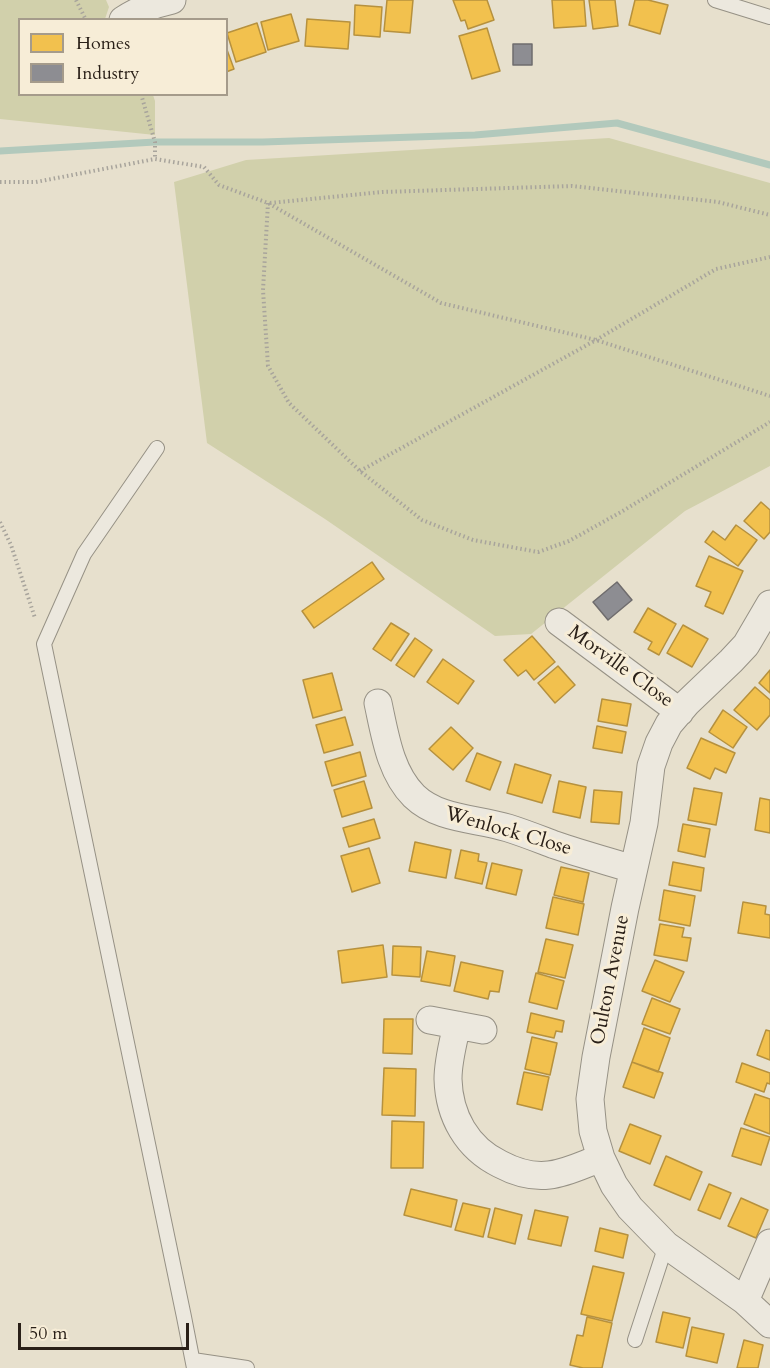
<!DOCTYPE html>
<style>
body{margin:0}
#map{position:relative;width:770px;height:1368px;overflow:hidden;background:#e7e0cd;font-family:Cardo,serif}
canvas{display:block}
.legend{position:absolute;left:18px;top:18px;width:210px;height:78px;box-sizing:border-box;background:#f7edd7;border:2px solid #a59b8b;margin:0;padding:8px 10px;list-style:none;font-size:18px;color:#2a2018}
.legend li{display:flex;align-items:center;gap:12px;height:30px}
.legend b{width:30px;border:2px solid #a59b8b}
.scale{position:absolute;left:18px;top:1323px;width:171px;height:27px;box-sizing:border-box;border:3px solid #2a2018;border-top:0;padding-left:8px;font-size:18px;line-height:21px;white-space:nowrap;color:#2a2018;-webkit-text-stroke:4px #f7edd7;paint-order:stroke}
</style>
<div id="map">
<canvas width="770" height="1368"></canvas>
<ul class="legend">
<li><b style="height:16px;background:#f2c14e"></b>Homes</li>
<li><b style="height:16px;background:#8d8d92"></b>Industry</li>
</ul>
<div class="scale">50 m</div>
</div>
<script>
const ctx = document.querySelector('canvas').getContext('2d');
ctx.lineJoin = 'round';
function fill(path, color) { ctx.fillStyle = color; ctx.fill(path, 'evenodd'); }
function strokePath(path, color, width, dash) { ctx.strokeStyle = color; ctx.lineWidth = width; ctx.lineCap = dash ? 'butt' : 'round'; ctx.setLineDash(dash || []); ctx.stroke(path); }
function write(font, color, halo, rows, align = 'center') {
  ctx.font = font + ' Cardo,serif'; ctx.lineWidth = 6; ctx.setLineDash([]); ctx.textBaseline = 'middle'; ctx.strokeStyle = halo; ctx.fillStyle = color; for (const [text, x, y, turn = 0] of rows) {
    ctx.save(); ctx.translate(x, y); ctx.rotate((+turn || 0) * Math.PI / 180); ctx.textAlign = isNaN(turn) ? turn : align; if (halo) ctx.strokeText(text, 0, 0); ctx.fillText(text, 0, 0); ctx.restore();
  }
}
const green = new Path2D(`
 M0 0H106L109 7 105 19 20 20V94L153 95 155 101V135L0 119Z
 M609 138 770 183V466L685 511 531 634 495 636 325 519 207 443 174 182 246 160Z`);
const homes = new Path2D(`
 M387 0H413L410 33 384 31Z
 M453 0H487L494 20 468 29 465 20 461 21Z
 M552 0H584L586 26 554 28Z
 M589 0H615L618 26 593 29Z
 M635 0H648L668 5 660 34 629 25Z
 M355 5 382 7 380 37 354 35Z
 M291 14 299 41 268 50 261 22Z
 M307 19 350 22 348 49 305 46Z
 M257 23 266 52 236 62 227 33Z
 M487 28 500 71 472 79 459 36Z
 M226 47 234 69 226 72Z
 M761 502 770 510V532L764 539 744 521Z
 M736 525 757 540 738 566 705 542 713 531 725 540Z
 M709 556 743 571 723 614 705 606 711 592 696 586Z
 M372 562 384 579 314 628 302 611Z
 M648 608 676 624 659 655 648 649 652 642 634 632Z
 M391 623 409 634 391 661 373 649Z
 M683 625 708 639 692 667 667 653Z
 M532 636 555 662 534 680 526 670 518 676 504 660Z
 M415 638 432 650 414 677 396 665Z
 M443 659 474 681 458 704 427 682Z
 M558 666 575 685 555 703 538 683Z
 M770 670V693L759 683Z
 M332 673 342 710 313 718 303 680Z
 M755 687 770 700V715L757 730 734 710Z
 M602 699 631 704 627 726 598 721Z
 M723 710 747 727 733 748 709 732Z
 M345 717 353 745 324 753 316 725Z
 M597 726 626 732 622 753 593 748Z
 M451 727 473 748 453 770 429 749Z
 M701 738 735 753 726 773 715 768 710 779 687 768Z
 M360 752 366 776 332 786 325 762Z
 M477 753 501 762 490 790 466 781Z
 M515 764 551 775 542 803 507 793Z
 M364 781 372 808 342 817 334 790Z
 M559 781 586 787 580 818 553 812Z
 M694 788 722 793 716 825 688 820Z
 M594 790 622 792 619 824 591 822Z
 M760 798 770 800V833L755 830Z
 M374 819 380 838 349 847 343 828Z
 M683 824 710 829 705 857 678 851Z
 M415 842 451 850 446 878 409 871Z
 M369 848 380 883 352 892 341 856Z
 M461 850 479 854 478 861 487 863 482 884 455 878Z
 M673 862 704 868 701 891 669 885Z
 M492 863 522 870 516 895 486 888Z
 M561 867 589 873 583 902 554 895Z
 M664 890 695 896 690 926 659 920Z
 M553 897 584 904 578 935 546 928Z
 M743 902 766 906 765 914 770 915V938L738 933Z
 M660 924 684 928 682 937 691 938 687 961 654 955Z
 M546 939 573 945 565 978 538 972Z
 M383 945 387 977 342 983 338 951Z
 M393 946 421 947 420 977 392 975Z
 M427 951 455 956 450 986 421 981Z
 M655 960 684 972 670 1002 642 991Z
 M461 962 503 971 499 992 490 991 488 999 454 991Z
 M536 973 564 981 557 1009 529 1002Z
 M652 998 680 1009 670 1034 642 1024Z
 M531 1013 564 1021 562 1032 556 1031 554 1038 527 1032Z
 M384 1019H413L412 1054 383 1053Z
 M644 1028 670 1038 658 1072 632 1062Z
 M766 1030 770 1031V1060L757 1055Z
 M532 1037 557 1043 550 1075 525 1069Z
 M632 1062 663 1073 654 1098 623 1087Z
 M742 1063 770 1073V1084L767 1083 764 1092 736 1082Z
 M384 1068 416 1069 415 1116 382 1115Z
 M524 1072 549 1077 542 1110 517 1104Z
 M755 1094 770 1099V1134L744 1124Z
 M392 1121 424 1122 423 1168H391Z
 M630 1124 661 1136 650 1164 619 1151Z
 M741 1128 770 1137 761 1165 732 1156Z
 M666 1156 702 1172 690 1200 654 1185Z
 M709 1184 731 1193 720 1219 698 1210Z
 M411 1189 457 1200 451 1227 404 1215Z
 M741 1198 768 1210 756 1238 728 1226Z
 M463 1203 490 1209 483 1237 455 1230Z
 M495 1208 522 1215 515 1244 488 1237Z
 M535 1210 568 1217 561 1246 528 1239Z
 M600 1228 628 1235 623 1258 595 1251Z
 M593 1266 624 1273 612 1321 581 1314Z
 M663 1312 690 1318 683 1348 656 1342Z
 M587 1317 612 1323 602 1368H583L570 1365 577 1335 583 1336Z
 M692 1327 724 1334 717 1363 686 1356Z
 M744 1340 763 1345 758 1368H737Z`);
const industry = new Path2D(`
 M513 44H532V65H513Z
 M617 582 632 600 608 620 593 602Z`);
const stream = new Path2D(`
 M0 151 155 142H263L475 135 617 123 770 165`);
const path = new Path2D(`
 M76 0 86 20
 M141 94 155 142V159
 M0 182H36L155 159 204 167 219 185 268 203 441 303 596 340 770 396
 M268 203 263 290 268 366 289 403 360 471 422 520 473 540 538 552 569 541 621 512 770 422
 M270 203 382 192 572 186 718 202 770 215
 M360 471 596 340 716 269 770 257
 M0 522 11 545 35 618`);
const lane = new Path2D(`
 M715 0 770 17
 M157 448 84 554 44 644 184 1317 194 1368
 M635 1340 666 1245
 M193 1360 247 1368`);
const street = new Path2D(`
 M123 20C138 10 154 4 172 0
 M770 604 746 645 731 661 687 703 669 724 659 743 651 766 644 823 625 908 596 1057 590 1099 593 1131 601 1158 614 1185 630 1208 666 1245 745 1301 770 1324
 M559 622 680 712
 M378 703C385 735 390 772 414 796 439 820 476 818 508 828 524 833 539 839 555 845 581 854 607 861 633 869
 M430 1020 483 1030
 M457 1025C453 1043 448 1061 448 1079 449 1116 467 1148 500 1164 515 1172 532 1177 549 1175 567 1173 584 1164 601 1158
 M745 1301 770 1243`);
const streetNames = [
 ["Morville Close",620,667,36],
 ["Wenlock Close",508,832,16],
 ["Oulton Avenue",611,980,-79]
];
fill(green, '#d1d0ab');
fill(homes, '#f2c14e');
strokePath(homes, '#b6913e', 1.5);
fill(industry, '#8d8d92');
strokePath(industry, '#6f6c6d', 1.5);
strokePath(stream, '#b2c9bc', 7);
strokePath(lane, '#969185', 16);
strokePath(street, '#969185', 29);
strokePath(path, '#a8a49c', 4, [1.5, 3]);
strokePath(lane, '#ece8de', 14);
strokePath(street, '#ece8de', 27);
write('20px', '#2a2018', '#f7edd7', streetNames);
</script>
